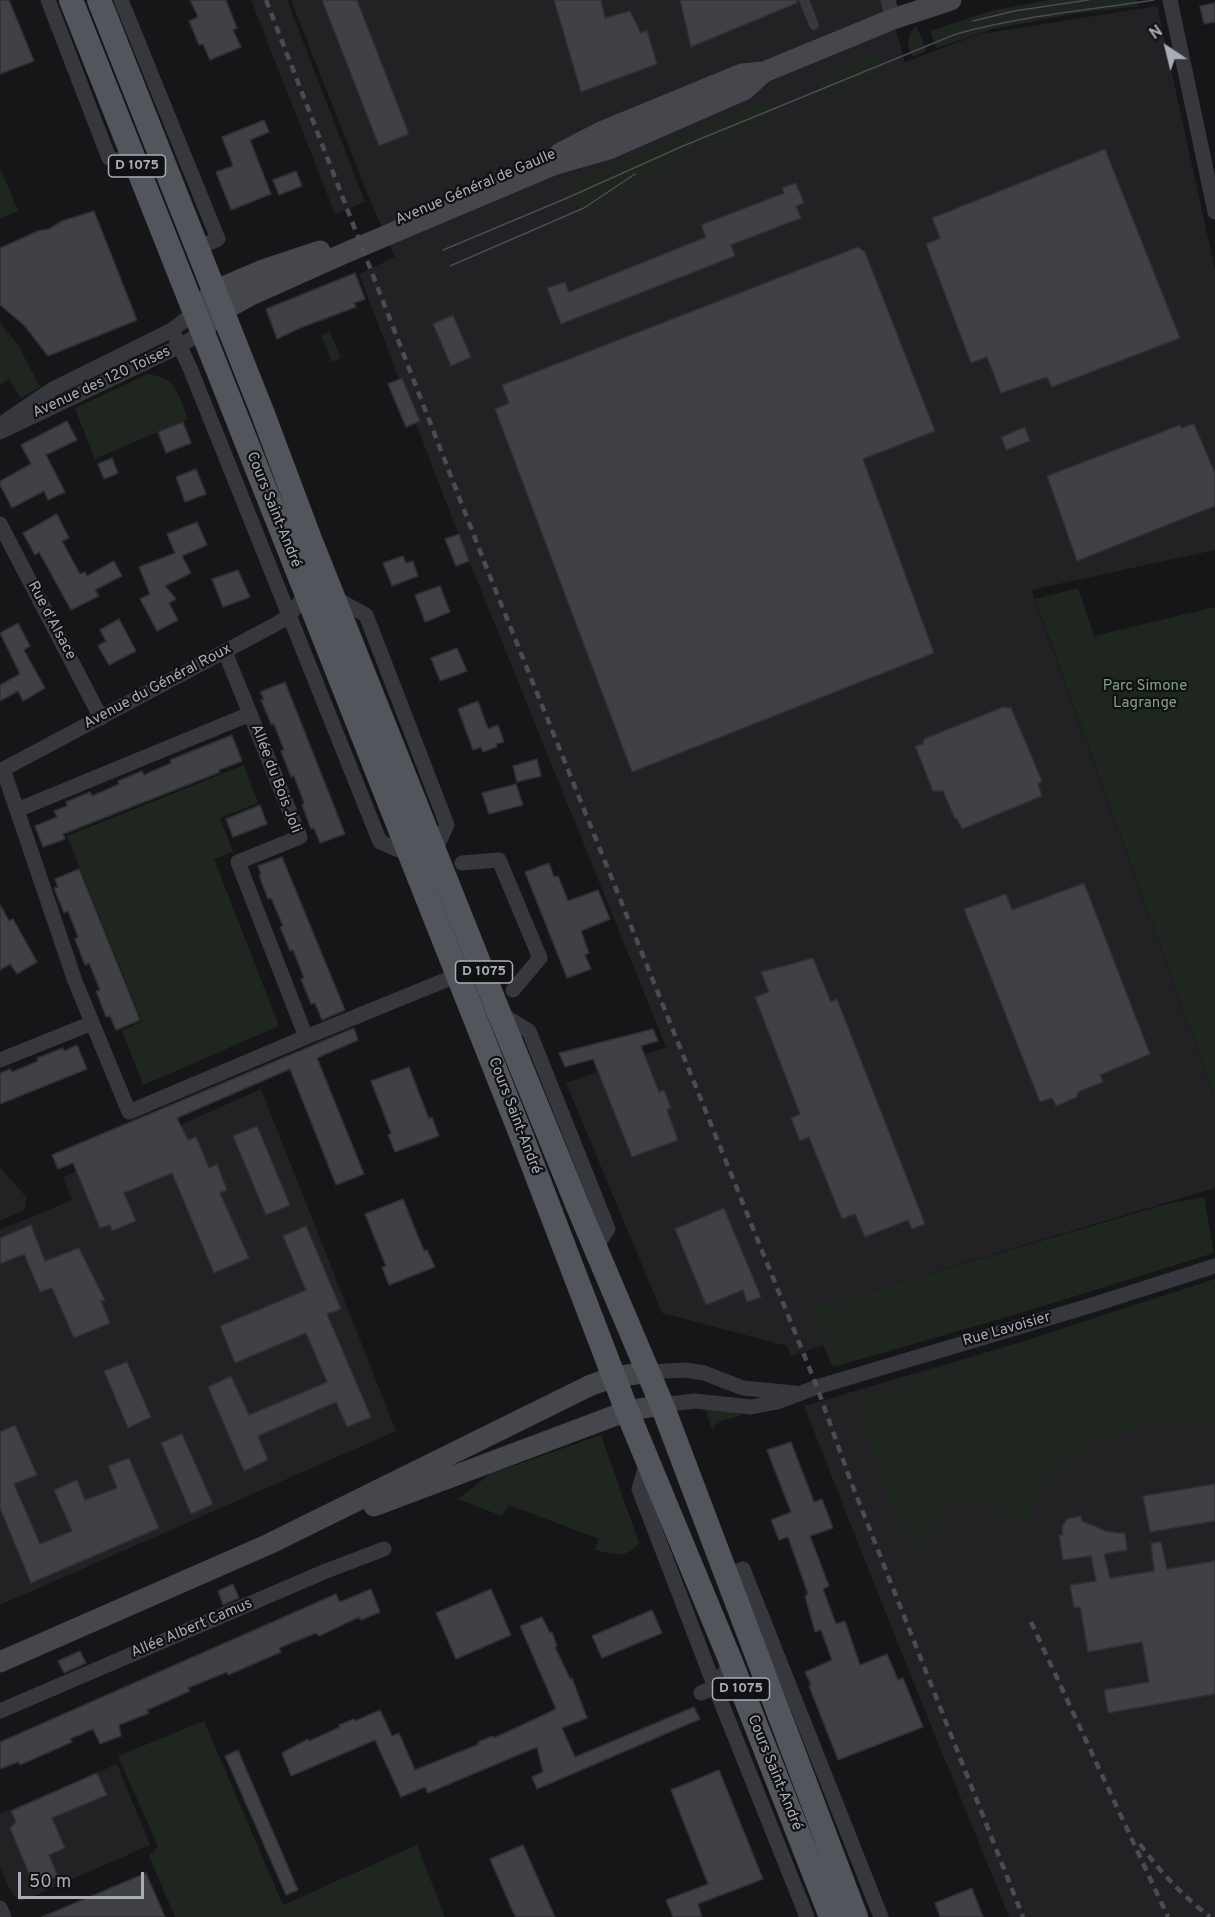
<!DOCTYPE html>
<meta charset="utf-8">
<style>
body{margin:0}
#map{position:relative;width:1215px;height:1917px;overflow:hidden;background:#161618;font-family:Overpass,sans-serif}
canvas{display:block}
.north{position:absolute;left:1137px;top:18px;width:60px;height:60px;-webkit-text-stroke:4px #111113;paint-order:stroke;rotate:325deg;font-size:16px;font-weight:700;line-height:24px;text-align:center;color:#a8adb8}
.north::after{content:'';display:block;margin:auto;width:21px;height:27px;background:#a8adb8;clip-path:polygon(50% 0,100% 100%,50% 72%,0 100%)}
.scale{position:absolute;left:18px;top:1872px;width:126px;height:27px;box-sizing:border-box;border:3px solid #a8adb8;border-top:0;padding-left:8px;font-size:18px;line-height:21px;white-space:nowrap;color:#a8adb8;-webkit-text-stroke:4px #111113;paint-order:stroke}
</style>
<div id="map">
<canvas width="1215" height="1917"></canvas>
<div class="north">N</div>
<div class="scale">50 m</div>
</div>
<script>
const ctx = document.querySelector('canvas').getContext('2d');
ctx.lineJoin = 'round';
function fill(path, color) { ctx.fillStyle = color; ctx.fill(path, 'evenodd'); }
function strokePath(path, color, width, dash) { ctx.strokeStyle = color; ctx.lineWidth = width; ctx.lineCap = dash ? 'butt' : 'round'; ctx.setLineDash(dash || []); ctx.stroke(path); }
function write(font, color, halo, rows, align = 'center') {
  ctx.font = font + ' Overpass,sans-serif'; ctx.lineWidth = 4.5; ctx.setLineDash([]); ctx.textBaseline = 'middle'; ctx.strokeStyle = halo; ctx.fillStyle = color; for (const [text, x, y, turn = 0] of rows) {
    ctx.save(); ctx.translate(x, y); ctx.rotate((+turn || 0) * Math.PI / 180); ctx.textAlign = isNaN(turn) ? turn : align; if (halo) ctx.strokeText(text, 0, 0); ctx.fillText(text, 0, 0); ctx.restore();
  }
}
const built = new Path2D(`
 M251 0H287L365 202 335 214Z
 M291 0H887L905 62 980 34 1157 6 1215 269V550L1031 590 1215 1099V1188L814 1308 823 1345 791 1356 787 1346 662 1313 566 1083 666 1047 455 526 359 274 395 257 369 198Z
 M261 1089 396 1431 0 1605V1230L72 1200 63 1177Z
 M0 1167 27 1198 25 1210 0 1221Z
 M1215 1285V1917H1009L900 1649 804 1406Z
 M117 1764 150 1845 20 1902 11 1892 0 1868V1814Z`);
const green = new Path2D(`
 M1048 0H1137L1138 6 1072 14 993 29 936 48 930 31 990 11Z
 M916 26 927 51 912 57C908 45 905 36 916 26Z
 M877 54 884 70 822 95 815 79Z
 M769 99 775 114 687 152 594 209 580 215 567 185Z
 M0 168 18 211 0 219Z
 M0 323 18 345 40 387 21 398 9 379 0 385Z
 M330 332 341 358 332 362 321 335Z
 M148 374C178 379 178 394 188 419L95 459 75 408Z
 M1078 588 1094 636 1215 607V1098L1035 599Z
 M244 765 258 803 220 818 233 852 214 859 279 1026 143 1085 122 1031 142 1021 67 836Z
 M1204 1197 1214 1253 1024 1312 833 1367 823 1345 813 1308 1170 1203Z
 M1215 1279V1422C1166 1419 1109 1430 1068 1459 1063 1462 1057 1465 1053 1470 1048 1475 1041 1486 1038 1493 1032 1507 1037 1516 1025 1527 1004 1510 968 1488 945 1512 933 1526 923 1544 913 1559L879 1472 854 1399 916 1376Z
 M705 1408 739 1412 742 1414C732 1421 723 1416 712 1429Z
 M601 1435 639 1543C624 1560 615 1554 595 1550L599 1539 509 1505 502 1516 458 1499 490 1474Z
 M204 1721 283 1905 417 1845 445 1917H175L149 1856 158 1846 118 1756Z`);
const building = new Path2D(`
 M0 0H9L34 61 0 74Z
 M190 0H226L237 28 233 30 241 47 210 60 203 44 199 45 189 21 198 17Z
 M322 0H357L409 134 379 146Z
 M554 0H601L605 18 630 11 641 33 647 30 657 64 581 92Z
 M680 0H797V3L691 47Z
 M1215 3V22L1204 24 1200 6Z
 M264 120 269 132 250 140 271 194 231 210 216 172 233 166 222 137Z
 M1105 149 1180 338 1052 387 1047 377 1001 393 987 357 971 363 926 244 940 238 932 218Z
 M296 171 302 186 279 195 273 180Z
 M796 183 804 203 796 206 801 218 731 245 735 256 561 324 547 288 565 282 569 292 706 237 701 225 784 193 782 188Z
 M94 211 137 320 48 356 24 325 0 305V248L38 231 49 229 62 221Z
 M858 247 865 252 935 431 863 459 934 653 632 772 495 409 509 403 502 385Z
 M355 273 365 299 354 303 356 307 300 328 277 339 266 309Z
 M453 315 471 357 451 366 433 324Z
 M402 378 420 421 406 427 388 384Z
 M67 421 77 440 46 455 65 492 48 500 44 491 12 508 0 485V481L31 464 21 445Z
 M183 422 191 443 166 453 158 432Z
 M1194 424 1215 473V506L1077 561 1047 476 1180 425 1181 428Z
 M1025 427 1030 441 1006 450 1001 437Z
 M112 458 118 473 104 479 98 464Z
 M196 469 206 494 185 502 176 477Z
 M57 514 69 538 62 541 80 574 85 572 87 576 114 561 122 576 95 590 99 596 71 610 39 552 35 555 23 533Z
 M197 522 207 545 182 556 191 573 165 586 176 599 169 603 178 620 157 631 140 599 150 594 139 567 175 553 167 534Z
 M459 534 469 561 456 566 445 539Z
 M403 556 406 563 413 561 418 576 392 586 383 563Z
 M238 570 250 597 223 607 212 579Z
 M440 586 450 612 425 622 415 595Z
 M119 619 136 651 109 665 98 646 106 641 100 630Z
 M18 623 30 646 24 650 45 688 23 701 18 691 0 701V685L20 674 0 633Z
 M457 648 467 671 440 681 431 658Z
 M285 682 345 834 320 843 314 828 311 829 302 805 304 803 294 776 291 777 281 751 284 750 274 724H271L261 700 264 699 260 692Z
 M478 701 488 729 498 725 504 742 496 744 497 747 483 752 481 747 473 750 458 709Z
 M1003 707 1011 708 1042 781 1038 784 1042 796 962 829 957 819H955L943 791H933L915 746 923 744 924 739Z
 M232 735 242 761 219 770 220 772 63 834 65 839 43 847 35 826 57 817 54 811 67 806 66 802 90 792 92 796 119 784 118 781 142 771 144 775 171 763 170 760Z
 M537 759 541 776 517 782 513 766Z
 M516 784 523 805 489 814 482 793Z
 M260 805 267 824 233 837 226 819Z
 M282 857 345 1010 322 1020 315 1003 311 1004 301 979 304 978 293 950 290 951 280 927 283 926 271 898 268 899 259 875 261 874 258 866Z
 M549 863 554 877 558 876 568 901 598 890 610 919 581 931 589 953 585 955 591 969 567 978 525 872Z
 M79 869 140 1020 116 1030 110 1016 106 1017 96 991 100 990 89 963 85 965 75 939 78 937 68 911 64 913 54 888 58 887 55 879Z
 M1084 883 1150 1054 1100 1075 1103 1082 1078 1092 1077 1097 1056 1106 1052 1098 1040 1102 964 909 1006 894 1012 910Z
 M0 904 9 921 13 919 37 962 17 974 10 964 0 970Z
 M813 958 831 1002 837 999 925 1224 912 1229 908 1220 865 1237 855 1214 842 1219 809 1137 800 1141 791 1118 800 1114 755 997 769 992 761 972Z
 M354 1028 358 1040 317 1058 364 1174 336 1185 290 1069 177 1118 188 1140 196 1137 209 1168 217 1164 227 1190 220 1193 249 1258 214 1273 172 1173 124 1193 136 1221 112 1231 110 1225 100 1228 73 1163 58 1169 52 1155Z
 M653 1029 658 1041 641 1046 659 1092 664 1090 671 1108 667 1110 678 1140 632 1157 593 1059 565 1067 559 1053Z
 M77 1045 87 1069 0 1104V1073L10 1069 12 1072 38 1061 37 1058 63 1048 64 1051Z
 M409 1067 429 1119 432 1117 439 1136 395 1152 388 1135 391 1133 371 1081Z
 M257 1126 290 1205 266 1215 233 1136Z
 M403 1199 424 1251 427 1250 435 1267 389 1285 382 1267 386 1266 365 1214Z
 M724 1208 761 1297 747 1302 743 1290 706 1305 675 1229Z
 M31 1225 45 1261 79 1248 105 1300 101 1301 110 1323 74 1338 52 1288 40 1292 24 1254 0 1264V1238Z
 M306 1226 341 1309 327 1314 371 1417 347 1427 336 1402 258 1436 268 1460 244 1471 208 1387 231 1376 249 1415 327 1382 306 1333 235 1363 220 1326 306 1290 283 1236Z
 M127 1362 151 1417 128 1428 104 1371Z
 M15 1425 37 1475 14 1484 40 1544 72 1531 54 1490 77 1480 85 1500 117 1488 108 1466 129 1458 159 1528 31 1583 0 1508V1432Z
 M182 1434 213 1504 191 1514 161 1443Z
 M791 1442 814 1502 822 1499 833 1528 810 1536 829 1586 823 1589 836 1624 845 1621 860 1665 887 1654 898 1680 903 1678 923 1727 838 1760 809 1686 811 1685 805 1672 832 1660 821 1630 815 1632 805 1596 808 1594 788 1537 779 1540 771 1520 791 1512 767 1450Z
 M1215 1484V1521L1150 1532 1143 1496Z
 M1081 1516 1082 1521 1106 1531 1117 1533H1125L1127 1550 1104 1554 1110 1578 1154 1571 1151 1543 1161 1542 1167 1569 1215 1561V1694L1108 1713 1104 1690 1149 1682 1142 1642 1088 1652 1080 1607 1074 1608 1070 1585 1096 1581 1091 1556 1063 1560 1059 1535H1063L1062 1527 1067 1519Z
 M233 1584 239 1598 223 1605 218 1591Z
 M371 1589 380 1612 361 1620 359 1617 319 1636 316 1633 279 1648 281 1652 228 1675 227 1672 188 1688 190 1691 147 1710 149 1713 119 1725 121 1736 100 1744 93 1729 70 1739 72 1742 20 1765 18 1762 0 1769V1742L336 1594 340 1602Z
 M491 1589 511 1635 456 1659 436 1613Z
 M652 1610 662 1633 602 1658 592 1636Z
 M542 1617 550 1633 552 1632 557 1646 555 1647 570 1679 572 1678 587 1718 562 1728 575 1757 694 1707 700 1719 537 1789 532 1777 543 1772 537 1747 428 1793 425 1787 401 1797 375 1740 291 1776 282 1753 308 1739 309 1741 340 1727 339 1725 354 1719 355 1721 380 1710 392 1736 399 1733 415 1770 479 1744 478 1742 493 1736 494 1738 556 1709 520 1626Z
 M80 1651 86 1663 64 1673 58 1661Z
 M238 1750 298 1890 286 1895 225 1756Z
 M719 1770 763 1879 698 1904 702 1917H673L666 1900 708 1884 671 1790Z
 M97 1773 107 1795 52 1818 65 1848 49 1855 58 1876 34 1886 10 1828 16 1822 11 1811Z
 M523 1845 555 1917H516L513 1912 490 1859Z
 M146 1873 165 1917H42Z
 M972 1888 983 1917H940L935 1903Z`);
const pedestrian = new Path2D(`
 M804 0 814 25`);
const minor = new Path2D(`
 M48 0 109 158 136 164
 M121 0 218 239 197 248
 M888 0 893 19
 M1170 0 1215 212
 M172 330 190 368 380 842 411 855
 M7 420 53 389 172 330 194 313
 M0 432 180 346 202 332
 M0 524 101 718
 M333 597 366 615 447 825 435 850
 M225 652 300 837 238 862 306 1037
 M3 769 75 981 129 1112 306 1037 458 975
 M0 771 278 623 289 616 307 593
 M17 810 250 714
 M462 863 499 860 540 958 513 990
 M499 1013 529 1031 608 1229 595 1248
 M0 1060 92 1023
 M649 1372 685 1370 704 1373 743 1388 794 1393
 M662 1405 695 1401 751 1407 777 1402 817 1387 1089 1306 1215 1266
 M647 1462 639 1489 715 1687 807 1917
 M726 1576 743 1569 881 1917
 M701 1693 715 1687 731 1662
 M0 1711 326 1571 384 1549
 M0 1908 4 1917`);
const secondary = new Path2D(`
 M560 153 601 132 742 74 764 72
 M194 313 214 291 263 270 320 251
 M212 321 222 311 249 296 345 253 553 165 609 149 744 90 764 72 893 19 951 0
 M374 1506 627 1411 662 1405
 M0 1662 269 1544 591 1385 614 1377 649 1372`);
const primary = new Path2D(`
 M71 0 522 1137 627 1411 731 1662 831 1917
 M99 0 263 414 310 539 499 1013 581 1214 662 1405 856 1917`);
const tram = new Path2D(`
 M973 21 1014 11 1088 0
 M443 250 567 198 683 146 956 34C1021 16 1088 10 1154 0
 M450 266 584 208 635 174`);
const rail = new Path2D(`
 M266 0 487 569 817 1387 851 1482 1023 1917
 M1031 1622 1168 1917
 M1140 1844C1160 1872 1183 1896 1210 1917`);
const shields = [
 [137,166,57],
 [484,972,57],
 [741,1689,57]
];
const shieldNames = [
 ["D 1075",137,166],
 ["D 1075",484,972],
 ["D 1075",741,1689]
];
const streetNames = [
 ["Avenue Général de Gaulle",476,188,-23],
 ["Avenue des 120 Toises",102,383,-25],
 ["Cours Saint-André",273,510,68],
 ["Rue d'Alsace",51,621,62],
 ["Avenue du Général Roux",158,687,-28],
 ["Allée du Bois Joli",275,779,69],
 ["Cours Saint-André",514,1116,69],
 ["Rue Lavoisier",1007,1330,-16],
 ["Allée Albert Camus",192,1629,-23],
 ["Cours Saint-André",774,1773,68]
];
const parkNames = [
 ["Parc Simone",1145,687],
 ["Lagrange",1145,704]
];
fill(built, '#222225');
fill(green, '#1e261f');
fill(building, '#404145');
strokePath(building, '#303034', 1.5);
strokePath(pedestrian, '#37383d', 10);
strokePath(minor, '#37383d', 15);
strokePath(secondary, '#45474d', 21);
strokePath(primary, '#53555c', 24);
strokePath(tram, '#4a4c52', 1.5);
strokePath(rail, '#4a4c52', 4.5, [8, 6]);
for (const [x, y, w] of shields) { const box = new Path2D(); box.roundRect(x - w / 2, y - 11, w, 22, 4.5); ctx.fillStyle = '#111113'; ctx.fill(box); strokePath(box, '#a8adb8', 1.5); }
write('bold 14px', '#a8adb8', null, shieldNames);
write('15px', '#a8adb8', '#111113', streetNames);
write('15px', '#7fa381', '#111113', parkNames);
</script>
